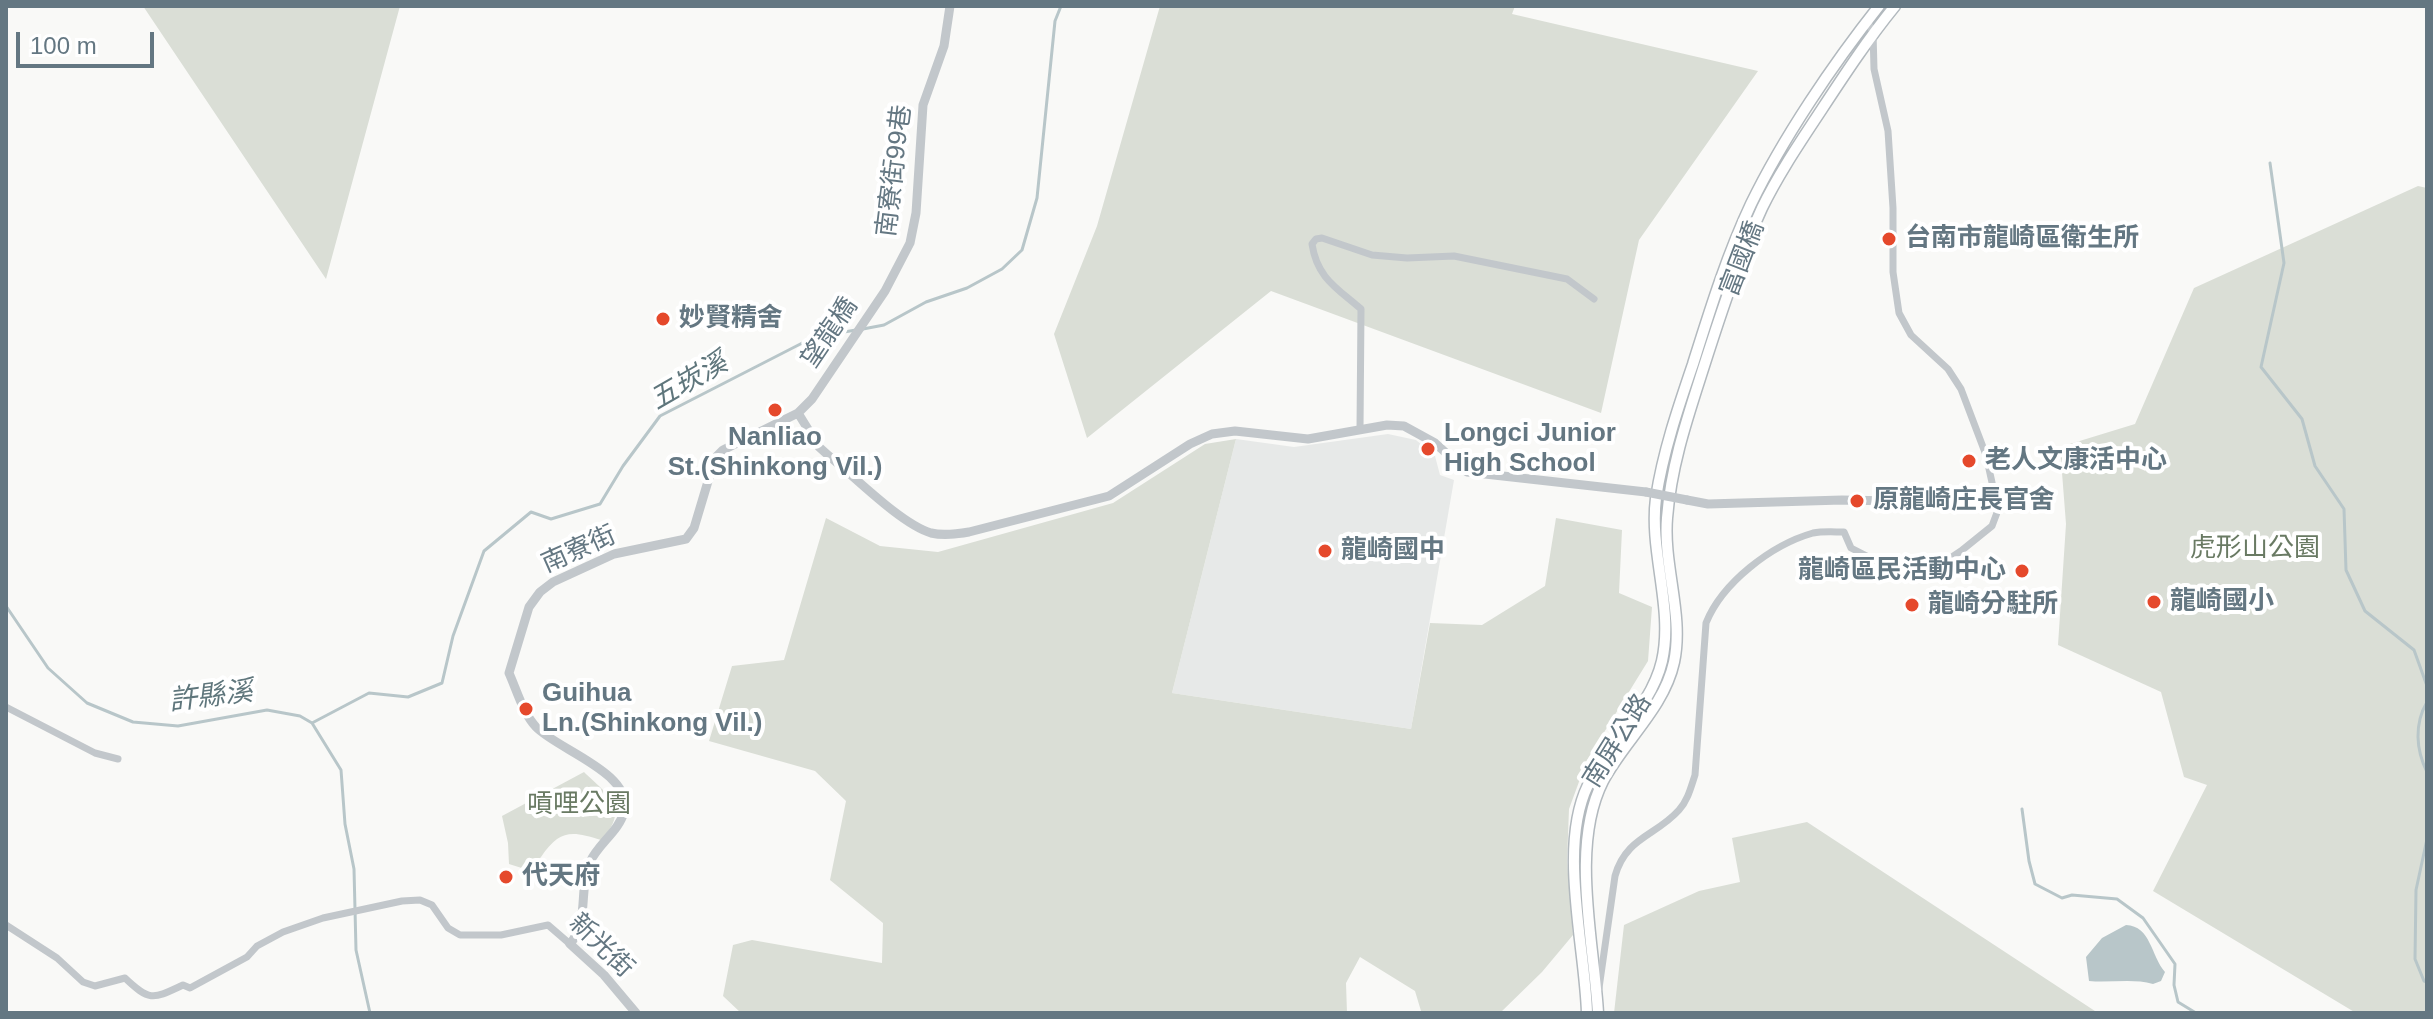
<!DOCTYPE html>
<meta charset="utf-8">
<style>
body{margin:0}
#map{position:relative;width:2433px;height:1019px;overflow:hidden;background:#f9f9f7;font-family:Helvetica,sans-serif}
canvas{display:block}
.frame{position:absolute;inset:0;border:8px solid #647782;pointer-events:none}
.scale{position:absolute;left:16px;top:32px;width:138px;height:36px;box-sizing:border-box;border:4px solid #647782;border-top:0;padding-left:10px;font-size:24px;line-height:28px;white-space:nowrap;color:#647782;-webkit-text-stroke:6px #fff;paint-order:stroke}
</style>
<div id="map">
<canvas width="2433" height="1019"></canvas>
<div class="frame"></div>
<div class="scale">100 m</div>
</div>
<script>
const ctx = document.querySelector('canvas').getContext('2d');
ctx.lineJoin = 'round';
function fill(path, color) { ctx.fillStyle = color; ctx.fill(path, 'evenodd'); }
function strokePath(path, color, width, dash) { ctx.strokeStyle = color; ctx.lineWidth = width; ctx.lineCap = dash ? 'butt' : 'round'; ctx.setLineDash(dash || []); ctx.stroke(path); }
function write(font, color, halo, rows, align = 'center') {
  ctx.font = font + ' Helvetica,"Noto Sans TC",sans-serif'; ctx.lineWidth = 8; ctx.setLineDash([]); ctx.textBaseline = 'middle'; ctx.strokeStyle = halo; ctx.fillStyle = color; for (const [text, x, y, turn = 0] of rows) {
    ctx.save(); ctx.translate(x, y); ctx.rotate((+turn || 0) * Math.PI / 180); ctx.textAlign = isNaN(turn) ? turn : align; if (halo) ctx.strokeText(text, 0, 0); ctx.fillText(text, 0, 0); ctx.restore();
  }
}
const built = new Path2D(`
 M1388 434 1416 440 1435 456 1440 475 1454 480 1411 729 1172 693 1236 439 1294 447Z`);
const green = new Path2D(`
 M143 6H400L326 279Z
 M1160 6H1515L1512 14 1758 71 1639 240 1601 413 1271 291 1087 438 1054 334 1097 226Z
 M2418 186 2427 188V1013H2356L2153 891 2207 785 2184 777 2161 692 2058 645 2066 524 2060 447 2135 424 2194 288Z
 M1236 439 1172 693 1411 729 1430 623 1482 625 1545 586 1556 518 1622 530 1619 593 1652 607 1648 661 1587 760 1569 809 1567 862 1573 935 1542 972 1500 1013 1421 1011 1415 991 1360 957 1346 983 1347 1013H741L723 996 733 945 752 940 882 963 883 923 830 880 846 801 815 771 709 741 732 666 784 660 826 518 880 546 938 552 1113 503 1205 444Z
 M584 772C608 795 631 809 601 840 572 831 560 829 541 857 536 863 535 866 528 870L509 864 508 843 502 816Z
 M1807 822 2098 1013H1614L1624 925 1699 891 1740 882 1732 838Z`);
const water = new Path2D(`
 M2126 925C2151 926 2151 956 2165 972L2161 981 2153 984C2133 978 2111 983 2089 981L2086 957 2102 938Z`);
const stream = new Path2D(`
 M2270 163 2284 263 2261 367 2302 419 2315 466 2344 509 2346 570 2365 611 2414 650 2427 686
 M863 329 884 325 926 302 967 288 1002 269 1022 250 1037 198 1055 21 1061 6
 M6 606 48 668 87 703 133 722 178 726 267 710 300 716 312 723 341 770 345 824 354 869 356 950 370 1013
 M2427 702C2414 724 2416 750 2427 772
 M312 723 369 693 408 697 442 683 453 636 484 551 531 512 551 519 600 504 623 466 660 416 814 337 856 330
 M2022 809 2029 861 2035 884 2062 898 2072 895 2117 899 2143 918 2175 964 2174 985 2178 1002 2196 1013
 M2427 839 2416 890 2415 959 2424 981 2427 982`);
const minor = new Path2D(`
 M1360 429 1361 309C1337 288 1317 278 1312 244L1316 239 1322 238 1372 255 1407 258 1454 256 1567 279 1594 299
 M6 707 95 753 118 759
 M6 925 57 958 83 982 95 986 125 978C150 1002 153 999 183 985L190 988 247 957 257 946 283 932 323 918 402 901 420 900 432 905 448 928 460 935H501L548 925 570 944
 M1599 988 1615 876C1626 837 1656 836 1679 810 1688 800 1691 787 1695 775L1706 623C1722 583 1771 545 1813 533 1823 531 1834 532 1844 532L1851 548 1904 575H1915L1940 565 1961 551 1992 526 1998 510 1986 455 1961 389 1948 369 1911 335 1899 313 1893 272V208L1888 131 1874 69 1873 32 1867 21`);
const tertiary = new Path2D(`
 M798 413 819 447 829 456C855 477 901 524 931 533 944 536 957 534 969 532L1109 496 1190 444 1212 434 1235 431 1308 439 1387 425 1404 426 1435 443 1467 472 1646 492
 M1687 500 1708 504 1842 500 1997 503
 M636 1013 604 975 570 944C590 920 578 890 590 862 598 844 619 831 624 812 634 773 558 750 536 727 523 713 517 691 509 673L529 607 540 592 553 582 614 554 686 539 694 528 715 458 723 450 798 413 812 399 885 291 910 243 916 213 923 105 944 46 950 6`);
const secondary = new Path2D(`
 M1587 1013C1585 945 1558 847 1588 785 1608 742 1651 708 1662 661 1674 608 1649 552 1656 498 1663 452 1678 408 1693 364 1710 310 1727 255 1751 204 1783 138 1833 64 1879 6
 M1598 1013C1594 942 1570 846 1603 781 1624 741 1664 708 1674 662 1684 615 1663 566 1667 518 1671 465 1688 416 1704 366 1721 313 1739 258 1762 208 1779 173 1801 141 1822 109 1845 74 1868 39 1895 6`);
const tertiaryBridge = new Path2D(`
 M1646 492 1687 500`);
const markers = [
 [1889,239,8,"#e5492c"],
 [663,319,8,"#e5492c"],
 [775,410,8,"#e5492c"],
 [1428,449,8,"#e5492c"],
 [1969,461,8,"#e5492c"],
 [1857,501,8,"#e5492c"],
 [1325,551,8,"#e5492c"],
 [2022,571,8,"#e5492c"],
 [2154,602,8,"#e5492c"],
 [1912,605,8,"#e5492c"],
 [526,709,8,"#e5492c"],
 [506,877,8,"#e5492c"]
];
const streetNames = [
 ["南寮街99巷",895,171,-83],
 ["富國橋",1743,259,-69],
 ["望龍橋",830,333,-56],
 ["南寮街",579,550,-24],
 ["南屏公路",1618,741,-58],
 ["新光街",601,946,44]
];
const poiNames = [
 ["台南市龍崎區衛生所",1905,239],
 ["妙賢精舍",679,319],
 ["Longci Junior",1444,434],
 ["High School",1444,464],
 ["Nanliao",775,438,"center"],
 ["St.(Shinkong Vil.)",775,468,"center"],
 ["老人文康活中心",1985,461],
 ["原龍崎庄長官舍",1873,501],
 ["龍崎國中",1341,551],
 ["龍崎區民活動中心",2006,571,"right"],
 ["龍崎國小",2170,602],
 ["龍崎分駐所",1928,605],
 ["Guihua",542,694],
 ["Ln.(Shinkong Vil.)",542,724],
 ["代天府",522,877]
];
const parkNames = [
 ["虎形山公園",2255,549],
 ["嗊哩公園",579,805]
];
const waterNames = [
 ["五崁溪",689,382,-30],
 ["許縣溪",211,697,-7]
];
fill(built, '#e7e9e8');
fill(green, '#daded6');
fill(water, '#b8c6c9');
strokePath(stream, '#b8c6c9', 3);
strokePath(secondary, '#b2b9be', 13);
strokePath(minor, '#c2c7cb', 7);
strokePath(tertiary, '#c2c7cb', 9);
strokePath(secondary, '#fff', 10);
strokePath(tertiaryBridge, '#c2c7cb', 9);
for (const [x, y, r, color] of markers) { const dot = new Path2D(); dot.arc(x, y, r, 0, 2 * Math.PI); ctx.fillStyle = color; ctx.fill(dot); strokePath(dot, '#fff', 3); }
write('26px', '#647782', '#fff', streetNames);
write('bold 26px', '#647782', '#fff', poiNames, 'left');
write('26px', '#697a63', '#fff', parkNames);
write('italic 28px', '#5f767c', '#fff', waterNames);
</script>
